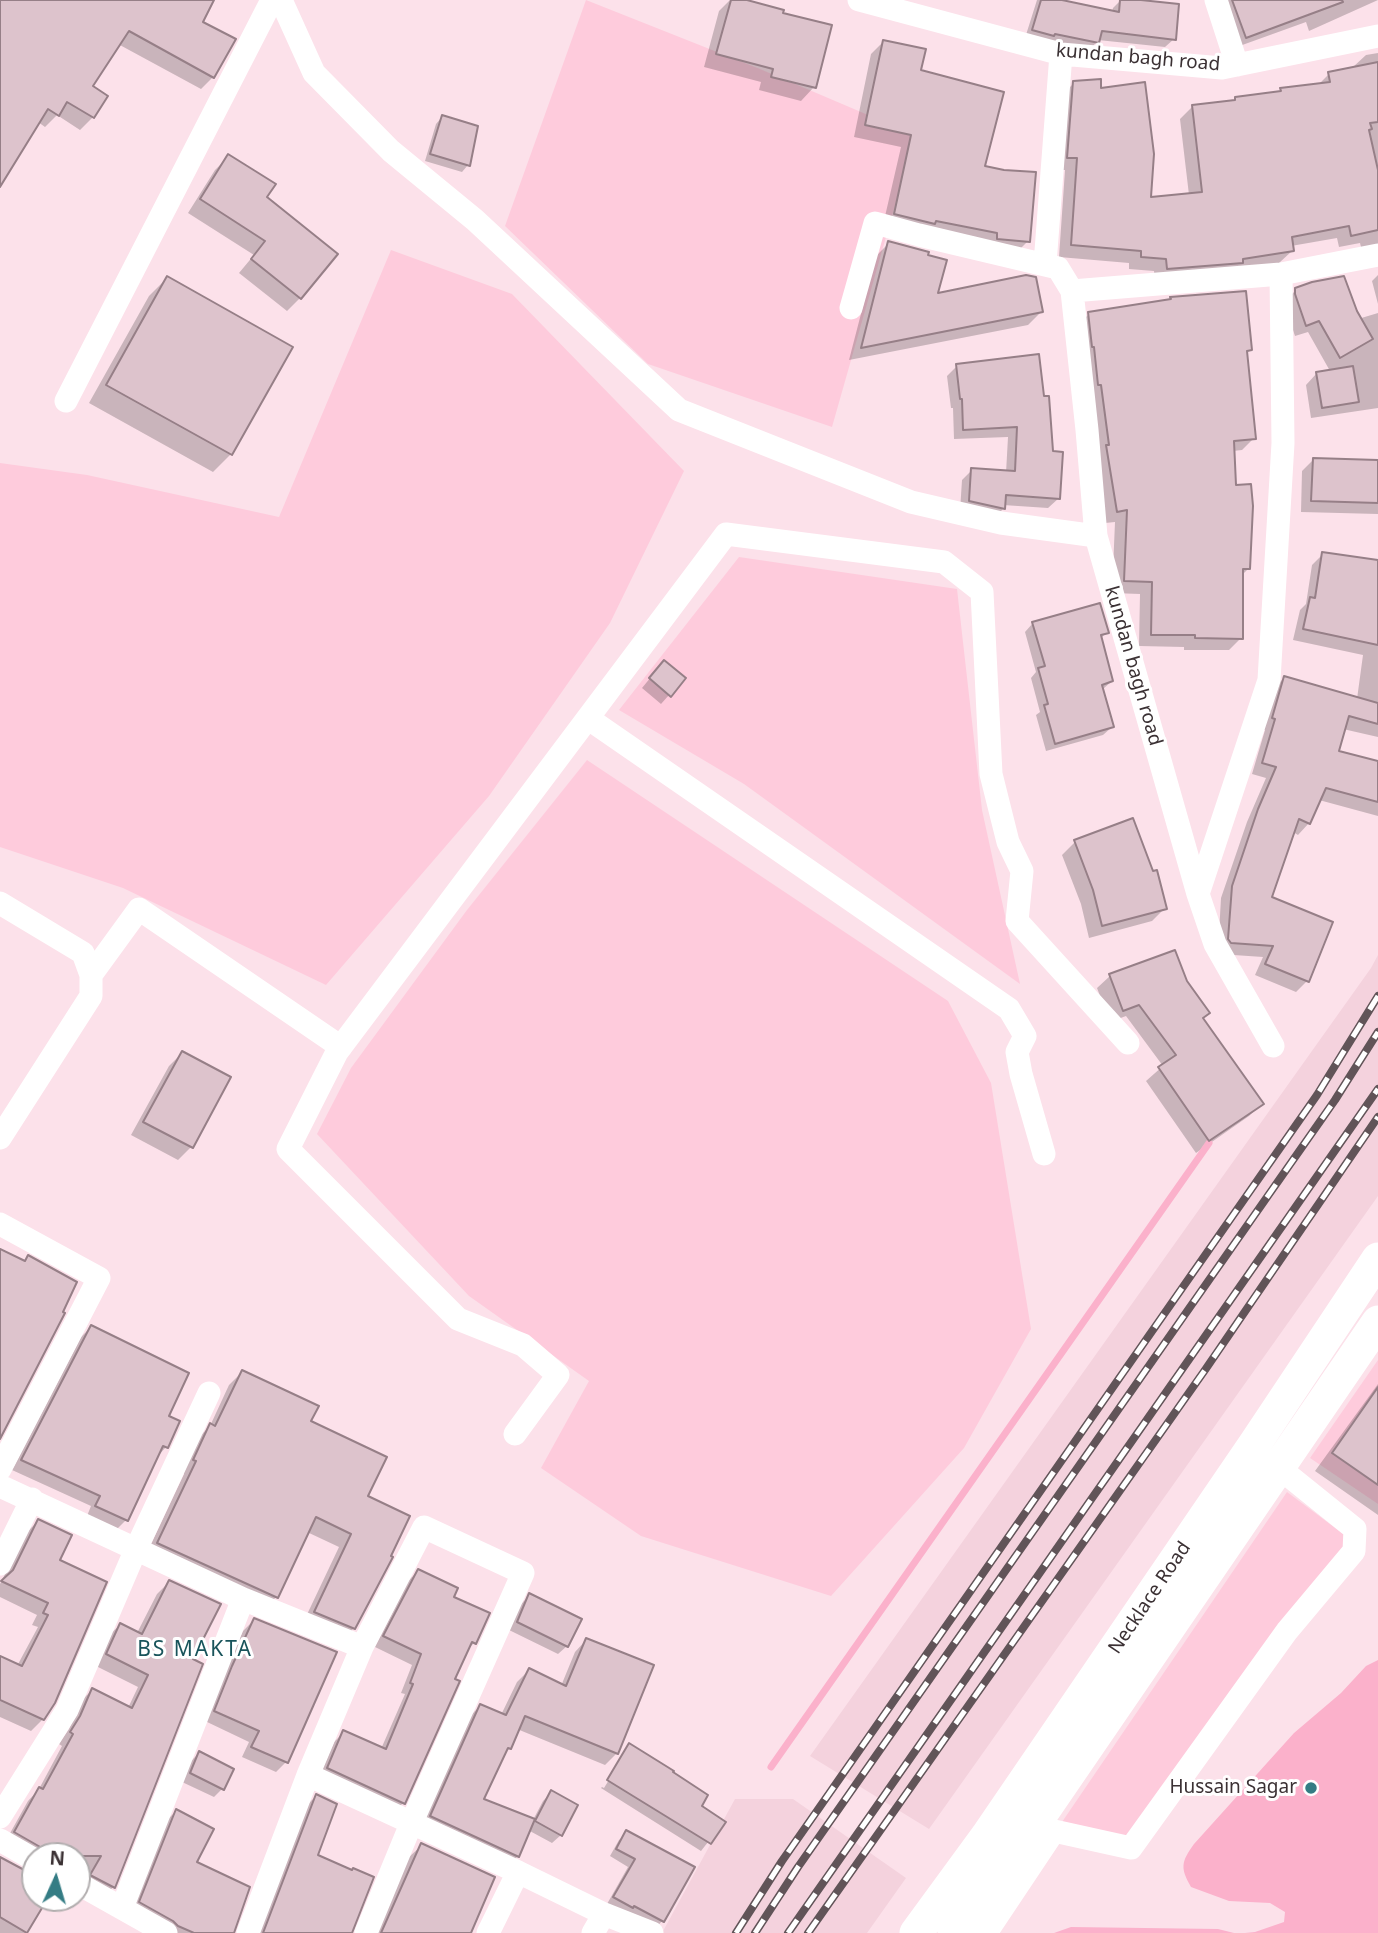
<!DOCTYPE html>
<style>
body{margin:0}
#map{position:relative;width:1378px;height:1933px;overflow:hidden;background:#fce1ea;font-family:"Noto Sans",sans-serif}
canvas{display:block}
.north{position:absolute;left:21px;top:1842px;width:70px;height:70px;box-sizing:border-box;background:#fff;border:2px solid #b1adae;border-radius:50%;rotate:4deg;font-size:19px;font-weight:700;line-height:28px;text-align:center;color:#3b3134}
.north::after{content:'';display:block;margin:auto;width:24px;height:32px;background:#347c84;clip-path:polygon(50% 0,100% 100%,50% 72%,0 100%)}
</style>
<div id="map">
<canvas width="1378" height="1933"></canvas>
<div class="north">N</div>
</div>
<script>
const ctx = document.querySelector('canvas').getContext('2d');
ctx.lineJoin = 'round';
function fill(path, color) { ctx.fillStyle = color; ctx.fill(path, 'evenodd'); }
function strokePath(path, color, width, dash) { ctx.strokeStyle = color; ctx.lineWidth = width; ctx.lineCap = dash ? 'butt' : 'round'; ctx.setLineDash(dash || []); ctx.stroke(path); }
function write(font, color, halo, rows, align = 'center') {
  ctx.font = font + ' "Noto Sans",sans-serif'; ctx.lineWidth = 6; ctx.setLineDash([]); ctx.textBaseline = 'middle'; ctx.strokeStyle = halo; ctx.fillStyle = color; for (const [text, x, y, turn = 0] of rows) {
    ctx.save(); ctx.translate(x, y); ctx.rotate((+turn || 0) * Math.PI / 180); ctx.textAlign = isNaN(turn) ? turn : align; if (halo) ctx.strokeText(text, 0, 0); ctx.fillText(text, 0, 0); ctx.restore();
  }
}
const built = new Path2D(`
 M1378 955V1196L929 1829 810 1756 1371 968Z
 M735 1799H793L906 1878 867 1933H662Z`);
const green = new Path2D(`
 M586 0 760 69 915 135 832 427 648 364 505 226Z
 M391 250 512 294 684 471 610 623 489 796 326 985 123 888 0 847V463L87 475 279 517Z
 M739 557 957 589 982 810 1020 984 744 784 619 710Z
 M587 760 948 1001 991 1083 1031 1329 964 1448 831 1596 641 1536 541 1468 589 1381 469 1296 317 1134 351 1068 467 910Z
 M1378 1360V1504L1310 1458Z
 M1287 1492 1346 1536 1343 1549 1147 1817 1124 1837 1062 1822Z`);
const water = new Path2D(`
 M1378 1660V1933H1245L1255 1932 1284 1922 1285 1912 1270 1903 1229 1901 1191 1887C1180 1868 1181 1862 1194 1844L1294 1733 1341 1693 1366 1666Z
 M1071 1927 1218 1929 1234 1933H1054Z`);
const shadow = new Path2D(`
 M0 0H212L201 22 213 77 201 89 118 44 90 87 106 96 93 117 80 130 57 115 45 127 38 122 0 184Z
 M730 0H740L814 87 801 101 759 90 761 82 704 67 719 11Z
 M1037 0H1063L1062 2 1112 12 1113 8 1121 0 1174 39 1165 47 1098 40 1089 51 1025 38Z
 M1227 0H1378L1309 31 1306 22 1234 48Z
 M883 42 919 72 983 167 1028 241 1016 253 883 225 901 147 854 137 871 54Z
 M1378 53V248L1362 251 1360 243 1339 247 1337 238 1291 246 1292 251 1279 263 1155 281 1154 271 1129 269V263L1059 257 1065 170H1055L1061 96 1074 83 1100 90 1149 199 1189 195 1180 119 1193 106 1233 102 1236 99 1278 93 1281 90 1318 85 1329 74 1353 67 1366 55Z
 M442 117 468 165 462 172 425 161 436 124Z
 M229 156 265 198 300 298 287 311 239 273 254 255 188 213 215 170Z
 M889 243 935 295 1041 312 1028 325 849 360 876 256Z
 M1378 275V304L1372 281Z
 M167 278 231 454 213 472 89 403 149 296Z
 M1296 290 1358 319 1378 313V408L1311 418 1306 385 1317 373 1330 371 1308 332 1295 336 1285 306V301Z
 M1171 299 1250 350 1246 354 1254 438 1242 450 1233 451 1234 487 1248 569 1242 575 1241 638 1229 650H1184V647L1139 646 1140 594 1112 593 1115 522 1105 523 1077 326 1089 314 1169 301Z
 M957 366 1051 452 1059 498 1048 508 1003 505V509L993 519 960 511 962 480 972 470 1006 473 1008 437 954 439 953 408H951L947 376Z
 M1313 460 1378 462V514L1301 512 1302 471Z
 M1323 554 1378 562V737L1343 729 1337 752 1378 763V816L1319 800 1309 823 1298 835 1293 832 1270 898 1307 981 1296 992 1255 975 1263 957 1219 954 1218 951 1221 898 1247 822 1266 778 1252 774 1265 730 1261 729 1273 689 1284 678 1357 699 1363 655 1293 640 1300 610 1306 604 1312 565Z
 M1033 623 1107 632 1100 639 1112 681 1103 689 1112 727 1103 735 1046 751 1036 715 1040 712 1031 678 1036 672 1025 632Z
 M656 671 669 695 661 704 642 688Z
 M1075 842 1165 908 1152 921 1089 938 1081 904 1062 855Z
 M1110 976 1185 981 1208 1013 1202 1019 1261 1104 1249 1116 1196 1153 1146 1081 1163 1066 1126 1016 1110 1022 1097 988Z
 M182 1053 191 1147 178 1160 131 1135 169 1066Z
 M91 1327 167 1417 166 1447 157 1457 126 1520 116 1530 87 1516 91 1506 12 1470 81 1337Z
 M242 1372 309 1422 366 1497 354 1628 341 1641 302 1625 339 1547 307 1532 276 1597 264 1610 145 1557 184 1474 182 1473 198 1438 210 1426 229 1385Z
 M1378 1384V1515L1315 1471Z
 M38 1521 58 1561 43 1719 31 1731 0 1717V1658L17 1666 38 1627 32 1625 37 1615 0 1597V1584L26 1533Z
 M418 1571 452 1598 474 1643 465 1652 452 1679 457 1681 403 1803 393 1813 318 1779 334 1742 344 1732 381 1749 405 1694 401 1693 412 1665 375 1647 408 1581Z
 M169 1582 191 1660 200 1665 113 1887 102 1899 77 1885V1856H35L4 1844 28 1801 39 1789 62 1746 59 1744 69 1729 81 1701 92 1690 128 1708 138 1687 96 1666 108 1636 120 1625 137 1633 157 1594Z
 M530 1595 567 1646 558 1654 509 1630 521 1604Z
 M254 1620 286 1762 276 1772 242 1757 249 1742 205 1721 222 1678 243 1631Z
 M586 1640 617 1753 605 1765 517 1729 509 1748 503 1754 481 1800 533 1820 543 1801 551 1793 561 1835 552 1843 528 1830 518 1856 506 1868 419 1828 468 1718 480 1706 501 1715 517 1682 529 1670 561 1686 575 1652Z
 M629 1745 699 1806 723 1823 701 1851 601 1788 602 1787 604 1788 626 1752H623Z
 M199 1753 222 1789 214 1797 182 1782 190 1762Z
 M316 1796V1856L345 1933H258L306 1806Z
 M176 1811 195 1862 233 1933H165L130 1913 166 1821Z
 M627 1833 692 1867 662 1921 655 1929 607 1904 628 1867 610 1856 619 1840Z
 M422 1845 459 1933H375L408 1858Z
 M0 1858 35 1876V1898H46L25 1933H0Z`);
const stream = new Path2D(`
 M771 1767 1209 1143`);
const building = new Path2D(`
 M0 0H214L203 22 236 39 214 78 129 31 93 86 108 96 94 118 67 102 59 116 48 109 0 187Z
 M731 0H747L784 10 783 13 832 25 816 88 771 77 773 69 716 54Z
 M1041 0H1062L1119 12 1120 0H1141L1179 4 1176 40 1102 31 1099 43 1055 34 1054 36 1032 30Z
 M1232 0H1342L1343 2 1246 38Z
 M883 40 926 49 921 70 1004 92 985 166 1004 170 1036 172 1030 242 997 239V233L936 221 935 224 894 214 911 135 865 125Z
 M1378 62V122L1370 123 1372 129 1369 130 1378 170V230L1351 236 1349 226 1292 237 1294 251 1243 259V263L1167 269 1166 259 1141 257V251L1071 245 1077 158H1067L1073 81 1101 79V88L1145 82 1154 154 1151 197 1202 192 1192 105 1235 100V97L1281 91 1280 88 1330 82 1328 72Z
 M442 115 478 126 470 166 430 154Z
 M228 154 276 184 267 197 338 254 301 299 251 259 265 241 200 199Z
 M888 241 929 252 928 255 947 260 938 293 1026 275 1036 277 1043 312 861 348Z
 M167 276 293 347 232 455 106 385Z
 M1344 276 1357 311 1373 339 1340 358 1319 321 1306 326 1295 294V288L1312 282Z
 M1246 291 1252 350 1247 351 1256 439 1234 441 1236 485 1251 484 1253 506 1250 569H1243V639L1195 638V635H1151L1152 582 1124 581 1127 510 1117 512 1106 445H1109L1101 385H1098L1094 347H1092L1088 312 1171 299 1170 297Z
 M1039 354 1044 396H1049L1053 451 1063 452 1060 499 1006 495 1005 509 969 501 971 468 1015 471 1017 427 963 430 962 399H960L956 364Z
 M1353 366 1359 402 1322 408 1316 372Z
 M1313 458 1378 460V503L1311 501Z
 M1322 552 1378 560V645L1303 629 1310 597 1315 598Z
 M1100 603 1109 633 1101 635 1113 681 1102 685 1114 727 1055 744 1044 705 1048 704 1038 668 1045 666 1032 622Z
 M664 660 686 678 671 697 649 678Z
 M1284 676 1378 703V724L1349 716 1339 751 1378 761V802L1326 788 1310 824 1299 819 1272 897 1333 922 1309 982 1265 964 1273 946 1231 943 1228 939 1232 886 1258 809 1276 767 1262 763 1275 719 1272 718Z
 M1133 818 1153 871 1157 870 1167 909 1102 926 1093 890 1074 840Z
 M1175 950 1187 981 1210 1013 1203 1018 1264 1104 1209 1141 1158 1067 1176 1055 1139 1005 1123 1011 1109 974Z
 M182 1051 231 1077 193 1148 143 1122Z
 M0 1249 25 1261 28 1255 77 1282 63 1312 65 1313 0 1439Z
 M91 1325 189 1373 169 1416 180 1421 168 1448 163 1446 128 1521 95 1506 100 1496 21 1460Z
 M242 1370 319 1406 311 1421 387 1457 368 1496 410 1516 391 1556 393 1557 355 1629 314 1612 351 1534 316 1517 278 1598 157 1543 196 1461 193 1460 210 1423 215 1426Z
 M1378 1387V1485L1332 1453Z
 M38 1519 72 1535 60 1560 107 1582 55 1703 44 1720 0 1700V1656L22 1666 48 1615 43 1613 48 1603 1 1581 13 1570Z
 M418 1569 458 1588 454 1597 490 1613 476 1644 472 1642 455 1679 460 1681 405 1804 327 1768 343 1730 386 1749 413 1684 410 1683 421 1654 383 1636Z
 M169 1580 221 1604 193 1659 203 1664 115 1888 90 1875 101 1856H48L42 1848 14 1832 39 1787 43 1789 73 1734 70 1732 80 1716 92 1688 132 1708 148 1675 106 1654 120 1623 142 1634Z
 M529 1593 582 1619 568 1647 517 1622Z
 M254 1618 337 1652 288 1763 251 1747 259 1731 214 1711 232 1666Z
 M586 1638 654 1665 618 1754 525 1716 511 1749 508 1748 484 1799 535 1819 519 1857 430 1816 480 1704 506 1715 529 1668 566 1686Z
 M629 1743 674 1771 673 1772 708 1795 702 1806 726 1822 711 1844 607 1780Z
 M199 1751 234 1769 224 1790 190 1773Z
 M551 1790 578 1805 562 1836 535 1821Z
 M316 1794 337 1804 318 1855 352 1870 353 1868 374 1877 352 1933H263Z
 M176 1809 214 1829 197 1862 250 1887 234 1933H194L178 1926 173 1921 139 1902Z
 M626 1830 695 1867 664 1922 634 1906 633 1908 613 1897 635 1859 616 1849Z
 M421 1843 495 1877 471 1933H381Z
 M0 1857 28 1872 35 1874V1898H48L27 1933 0 1917Z`);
const street = new Path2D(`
 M281 0 314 73 391 151 475 220 679 410 911 502 1001 523 1096 536
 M859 0 1061 54 1222 68 1378 36
 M1216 0 1237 65
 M1045 264 1061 54
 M1072 291 1281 274 1378 255
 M851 308 875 223 919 235 1058 268 1072 291 1087 430 1096 536 1198 894 1215 944 1273 1046
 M66 401 272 0
 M589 719 1009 1009 1025 1036 1017 1052 1021 1074 1044 1154
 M1198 894 1269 680 1283 443 1281 274
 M0 903 83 953 91 975V996L0 1138
 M91 975 139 909 341 1047
 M0 1224 99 1278 0 1469
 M515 1434 558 1375 523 1345 458 1319 288 1149 337 1052 726 534 944 562 982 592 991 774 1008 842 1022 871 1017 921 1128 1043
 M0 1486 243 1599 362 1647
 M0 1564 32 1499
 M308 1775 518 1872 488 1933
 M0 1817 67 1710 136 1549 209 1393
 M0 1840 35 1860
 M518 1872 604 1914 652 1933
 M77 1883 166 1933
 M122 1908 243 1599
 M248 1933 308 1775 362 1647 424 1527 523 1573 411 1824 366 1933
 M593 1933 604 1914
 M986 1933 1054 1831 1131 1848 1287 1631 1354 1551 1355 1529 1278 1467`);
const secondary = new Path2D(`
 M916 1933 987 1836 1256 1442 1378 1259
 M954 1933 1014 1854 1378 1322`);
const rail = new Path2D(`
 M736 1933 782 1861 1317 1095 1378 996
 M755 1933 798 1867 1335 1100 1378 1032
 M788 1933 1378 1089
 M808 1933 1205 1370 1378 1117`);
const markers = [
 [1311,1788,7,"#347c84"]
];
const streetNames = [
 ["kundan bagh road",1138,58,5],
 ["kundan bagh road",1133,666,74],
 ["Necklace Road",1150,1598,-56]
];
const poiNames = [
 ["Hussain Sagar",1297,1788]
];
const neighbourhoodNames = [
 ["BS MAKTA",195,1650]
];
fill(built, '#f4d2dd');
fill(green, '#fecbdc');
fill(water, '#fbb1cb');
fill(shadow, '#0003');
strokePath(stream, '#fbb1cb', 7);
fill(building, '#ddc3cc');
strokePath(building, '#967f87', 2);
strokePath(street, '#fff', 23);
strokePath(secondary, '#fff', 33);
strokePath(rail, '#615458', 8);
strokePath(rail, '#fff', 5, [16]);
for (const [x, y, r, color] of markers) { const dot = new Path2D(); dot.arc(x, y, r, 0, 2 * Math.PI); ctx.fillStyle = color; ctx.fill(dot); strokePath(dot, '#fff', 2.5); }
write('19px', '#3b3134', '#fff', streetNames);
write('19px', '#3b3134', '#fff', poiNames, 'right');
ctx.letterSpacing = '2px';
write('21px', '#19545b', '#fff', neighbourhoodNames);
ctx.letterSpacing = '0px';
</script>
